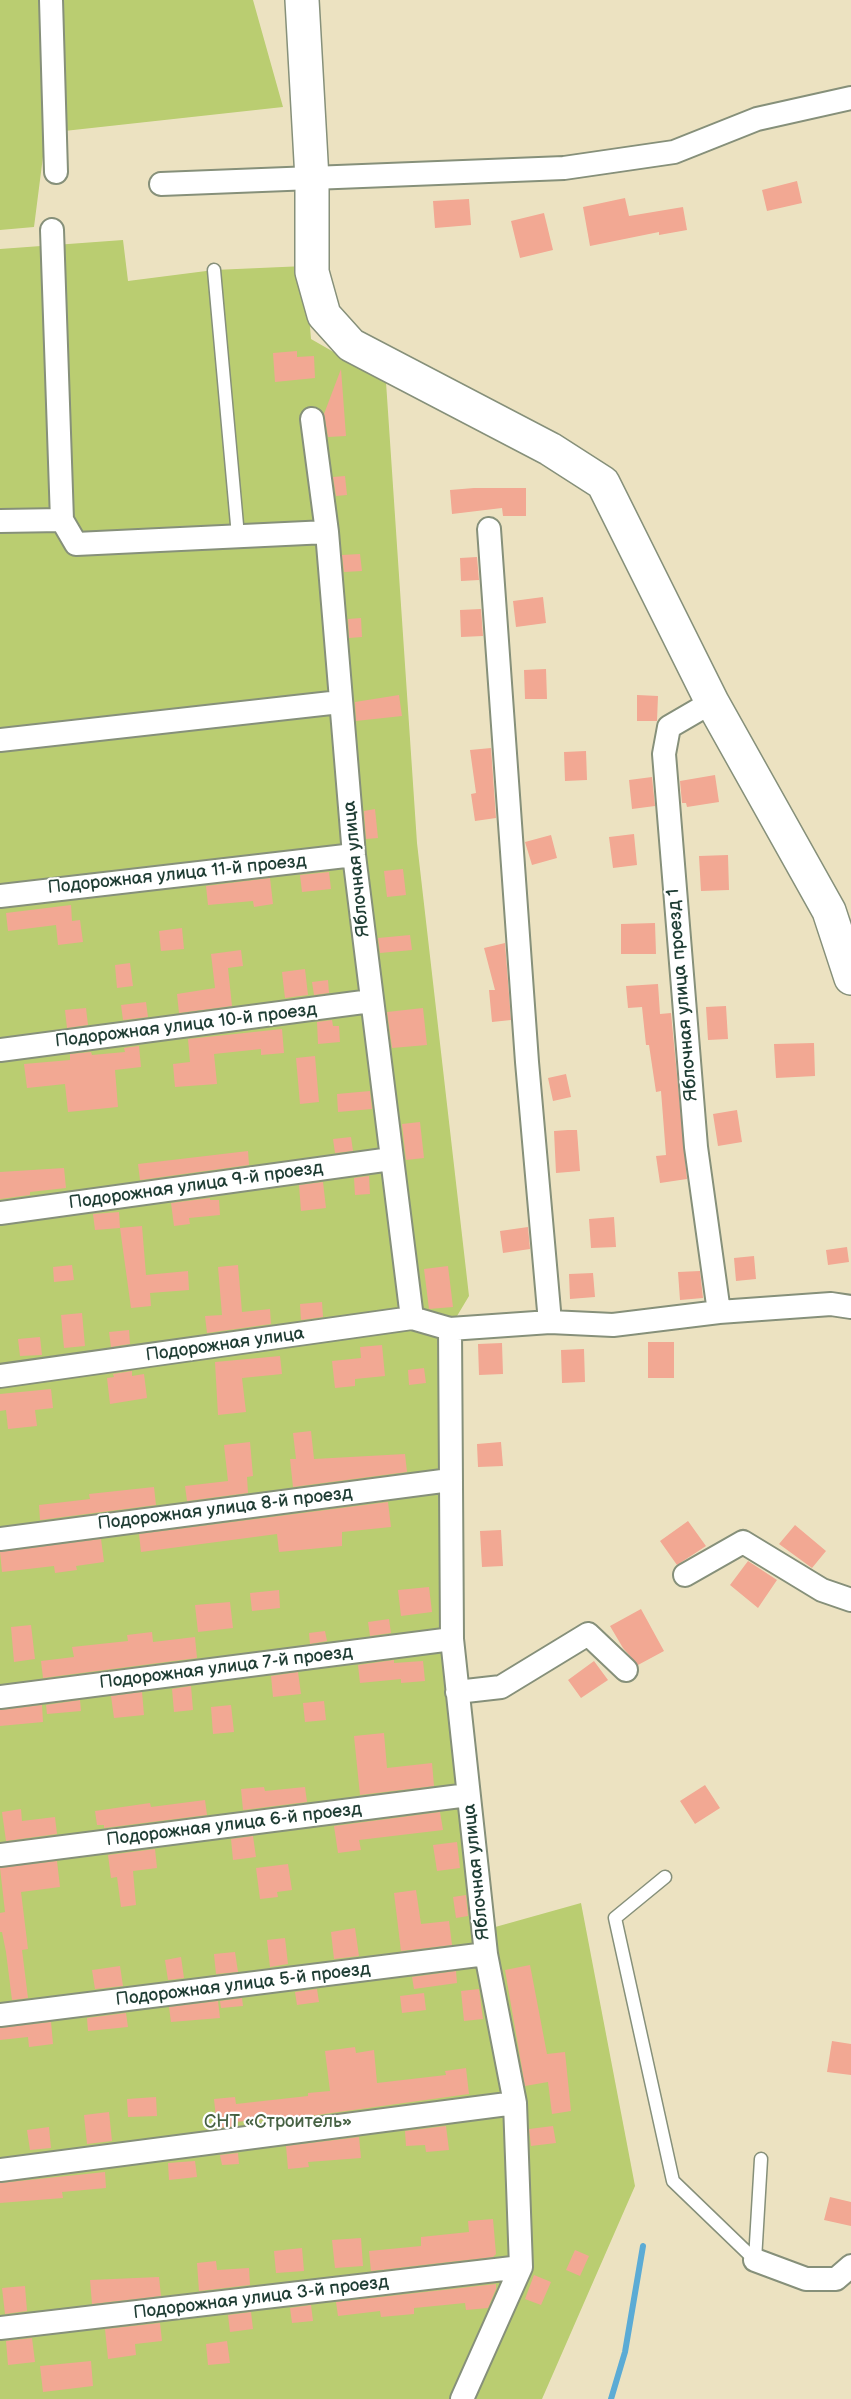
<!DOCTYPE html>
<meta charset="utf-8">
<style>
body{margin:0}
canvas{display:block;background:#ece2c1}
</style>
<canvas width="851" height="2399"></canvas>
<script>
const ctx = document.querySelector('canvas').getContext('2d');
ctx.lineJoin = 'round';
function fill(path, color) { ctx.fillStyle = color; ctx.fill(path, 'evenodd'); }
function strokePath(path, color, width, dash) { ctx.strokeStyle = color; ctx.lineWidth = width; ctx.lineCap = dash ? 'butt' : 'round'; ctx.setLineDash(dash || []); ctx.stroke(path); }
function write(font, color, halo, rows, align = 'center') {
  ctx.font = font + ' "Balsamiq Sans",sans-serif'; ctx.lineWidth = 4.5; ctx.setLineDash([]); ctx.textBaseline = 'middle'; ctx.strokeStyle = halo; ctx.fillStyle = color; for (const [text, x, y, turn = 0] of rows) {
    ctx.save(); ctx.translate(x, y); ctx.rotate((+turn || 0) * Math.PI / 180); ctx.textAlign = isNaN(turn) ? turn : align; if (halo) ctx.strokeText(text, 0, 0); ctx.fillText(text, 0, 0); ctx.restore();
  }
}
const green = new Path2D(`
 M0 0H253L283 107 46 133 34 227 0 230Z
 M123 240 128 281 214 270 305 266 311 339 386 382 417 843 469 1296 442 1341 439 1620 481 1931 581 1903 635 2186 542 2399H0V249Z`);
const stream = new Path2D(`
 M611 2399 625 2352 643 2246`);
const building = new Path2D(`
 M797 181 802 203 767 211 762 190Z
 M625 198 629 216 683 207 687 230 659 235V232L590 246 583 207Z
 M469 199 471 225 435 228 433 201Z
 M544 213 553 250 520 258 511 221Z
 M297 351V357L314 356 315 378 275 382 273 353Z
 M341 369 346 436 328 437 324 414Z
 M345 476 347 495 336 496 333 477Z
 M474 488H526V516H503L502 508 452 514 450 490Z
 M360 554 362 571 344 572 342 555Z
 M477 557 479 580 461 581 460 558Z
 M543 597 546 623 516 627 513 601Z
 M481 609 483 636 461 637 460 610Z
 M361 618 362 637 349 638 348 619Z
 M546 669 547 699H525L524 670Z
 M399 695 402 716 356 721 355 702Z
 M637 695 658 696 657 721H637Z
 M491 748 496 818 475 821 471 794 476 793 470 750Z
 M586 751 587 780 565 781 564 752Z
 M715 775 719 802 687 807 686 803H682L680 781Z
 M652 777 655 806 632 809 629 780Z
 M375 809 378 838 366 839 364 811Z
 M634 834 637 865 613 868 609 837Z
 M551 835 557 858 532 865 525 842Z
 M728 855 729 890 701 891 699 856Z
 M403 869 406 895 387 897 384 871Z
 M329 872 331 889 302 892 300 875Z
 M270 878 273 904 254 907 253 901 208 905 206 886Z
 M71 905 72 921 80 920 83 942 58 945 56 925 8 931 6 913Z
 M655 923 656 954H621V924Z
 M182 928 184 949 161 951 159 931Z
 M410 935 412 950 380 953 378 938Z
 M505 943 511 1020 492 1022 489 990H495L484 948Z
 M241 950 243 966 228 968 232 1006 179 1013 177 994 215 988 211 954Z
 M130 963 133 986 117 988 115 965Z
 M305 969 308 995 285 998 282 972Z
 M328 980 329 993 314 995 312 982Z
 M658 984 660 1014 671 1013 687 1179 660 1183 656 1156 666 1155 661 1091 656 1092 649 1045H646L642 1007 628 1008 626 986Z
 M146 1002 148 1017 123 1020 121 1005Z
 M726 1006 728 1039 708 1040 706 1007Z
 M86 1008 88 1025 67 1028 65 1010Z
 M423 1008 427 1045 392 1048 387 1012Z
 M332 1020 333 1026H339L340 1042 318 1044 317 1022Z
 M282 1029 284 1053 261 1055V1049L214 1054 217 1084 175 1087 173 1064 190 1062 188 1039Z
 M814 1043 815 1076 776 1078 774 1044Z
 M139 1046 141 1067 115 1070 118 1107 68 1112 65 1084 27 1088 24 1064 70 1060V1054L91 1052 92 1055 125 1052 124 1048Z
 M315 1056 319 1102 300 1104 296 1058Z
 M566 1074 571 1097 553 1101 548 1078Z
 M370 1091 372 1109 338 1112 337 1094Z
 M737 1110 742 1142 718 1146 713 1114Z
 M420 1122 424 1158 406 1160 402 1124Z
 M568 1130H577L580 1171 556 1173 554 1131Z
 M351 1137 353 1151 335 1153 333 1139Z
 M248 1151 249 1165 140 1180 138 1164Z
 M64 1168 66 1188 30 1192V1195L0 1199V1172Z
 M369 1176 370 1194 355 1195 354 1178Z
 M323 1182 326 1208 301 1211 299 1185Z
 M210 1198V1200H219L220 1215 189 1218 190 1224 174 1226 171 1203Z
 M119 1212 120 1228 95 1230 93 1214Z
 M614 1217 616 1247 591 1248 589 1219Z
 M142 1226 146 1275 188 1271 189 1290 150 1293 151 1306 131 1308 120 1228Z
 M528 1227 530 1249 503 1253 500 1231Z
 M847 1247 849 1262 828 1265 826 1250Z
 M754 1256 756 1279 736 1281 734 1258Z
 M72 1265 74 1280 54 1282 53 1267Z
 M238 1265 242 1312 270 1309 271 1324 207 1333 205 1316 222 1315 218 1267Z
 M448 1266 453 1307 429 1309 424 1269Z
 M700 1271 703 1298 680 1300 678 1272Z
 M593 1273 595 1297 570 1299 569 1274Z
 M322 1302 323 1317 301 1320 300 1304Z
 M82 1313 85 1346 64 1348 61 1315Z
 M129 1330 130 1344 111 1347 109 1332Z
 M40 1337 42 1355 20 1356 18 1339Z
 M648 1342H674V1378H648Z
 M502 1343 503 1374 479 1375 478 1344Z
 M382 1345 385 1376 355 1379V1386L335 1388 332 1361 361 1358 360 1347Z
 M584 1349 585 1382 562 1383 561 1350Z
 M280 1356 282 1374 242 1378 246 1412 218 1415 215 1362Z
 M424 1368 426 1383 409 1385 408 1370Z
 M132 1371V1376L144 1374 147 1398 110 1404 107 1378 114 1377 113 1374Z
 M51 1389 53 1408 35 1410 37 1426 8 1429 6 1410 0 1411V1394Z
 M311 1431 314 1459 405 1454 407 1472 293 1487 290 1459H296L293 1433Z
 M250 1442 253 1476 247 1477 248 1493 187 1501 185 1486 228 1481 224 1445Z
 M501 1442 503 1466 478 1467 477 1444Z
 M154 1487 156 1505 40 1520 39 1505 90 1499 89 1494Z
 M388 1502 391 1527 342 1532V1546L279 1552 277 1534 141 1552 139 1534Z
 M688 1521 706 1546 677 1565 660 1541Z
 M795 1525 826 1551 812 1568 779 1544Z
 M501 1530 503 1566 482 1567 480 1531Z
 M101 1539 104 1562 76 1566 77 1570 55 1573 54 1566 2 1572 0 1552Z
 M748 1561 777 1580 758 1608 730 1585Z
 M429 1587 432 1612 401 1616 398 1590Z
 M279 1590 280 1608 252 1611 250 1593Z
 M230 1602 233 1628 198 1632 195 1605Z
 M641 1609 664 1651 638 1665 623 1648 610 1626Z
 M389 1619 391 1633 370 1636 368 1622Z
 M31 1625 35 1659 14 1662 11 1627Z
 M325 1631 327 1641 310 1644 309 1633Z
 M152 1632 153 1642 195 1637 197 1658 43 1678 41 1661 74 1657 72 1647 128 1641 127 1635Z
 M394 1660V1663L423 1661 425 1681 401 1683V1679L360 1683 358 1665Z
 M594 1661 608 1680 581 1698 568 1680Z
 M298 1672 301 1694 273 1697 271 1676Z
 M191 1686 193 1710 174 1712 172 1689Z
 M142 1692 144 1715 114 1718 111 1696Z
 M80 1700 81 1711 47 1714 46 1705Z
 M324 1701 326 1720 305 1722 303 1703Z
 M42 1705 43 1722 0 1726V1710Z
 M231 1705 234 1732 213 1734 211 1707Z
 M384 1733 387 1768 432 1763 434 1786 360 1795 354 1736Z
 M705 1785 720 1808 695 1824 680 1801Z
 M264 1787 265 1791 305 1787 307 1802 243 1810 241 1789Z
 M205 1800 207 1815 104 1828V1825H97L95 1811 150 1803 151 1807Z
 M21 1809 22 1821 55 1817 57 1834 6 1841 2 1812Z
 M440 1812 443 1830 359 1840 361 1850 338 1853 334 1826Z
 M253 1836 256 1857 233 1860 231 1839Z
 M457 1842 460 1868 437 1871 433 1845Z
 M155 1849 157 1868 133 1871 136 1905 121 1907 117 1877 111 1878 108 1855Z
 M57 1861 60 1887 21 1892 28 1949 22 1950 28 1998 12 2000 6 1952 2 1932H0V1913L5 1912 0 1868Z
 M288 1864 292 1890 277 1892 278 1897 260 1899 256 1868Z
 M416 1890 421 1924 449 1921 452 1945 401 1951 394 1893Z
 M466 1895 468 1916 456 1918 453 1897Z
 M355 1928 359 1956 334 1959 331 1932Z
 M285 1938 288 1964 270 1967 267 1940Z
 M235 1952 238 1972 216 1974 214 1954Z
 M181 1957 184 1978 168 1980 165 1960Z
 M530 1965 547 2054 565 2052 571 2111 552 2114 548 2082 525 2086 505 1970Z
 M120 1966 123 1986 95 1989 92 1970Z
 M456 1971 457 1983 414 1989 412 1977Z
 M317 1989 319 2002 297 2005 295 1992Z
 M479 1989 483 2019 464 2021 461 1991Z
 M424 1993 426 2010 402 2013 400 1996Z
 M242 1998 243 2006 221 2008 220 2001Z
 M218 2001 220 2018 171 2022 169 2007Z
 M126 2013 128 2027 88 2031 87 2018Z
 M51 2022 53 2044 29 2047 28 2037 0 2040V2028Z
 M832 2041 851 2044V2075L827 2072Z
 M355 2047 356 2053 374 2050 377 2083 446 2075 445 2071 466 2068 469 2094 266 2122V2119L235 2122 236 2126 217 2128 214 2099 235 2097 236 2104 308 2096V2093L330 2091 325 2051Z
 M156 2097 157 2116 128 2117 127 2099Z
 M109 2112 112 2141 87 2144 84 2115Z
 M446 2126 449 2150 426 2152 425 2145 406 2146 405 2131Z
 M553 2126 556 2143 531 2146 529 2129Z
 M49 2127 51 2148 30 2150 27 2130Z
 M359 2137 361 2158 308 2162 309 2167 288 2169 286 2146Z
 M238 2153 239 2164 222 2165 220 2155Z
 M195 2161 197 2177 169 2180 168 2163Z
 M105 2172 106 2188 62 2192 63 2198 0 2203V2183Z
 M830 2197 851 2202V2226L824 2220Z
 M493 2219 496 2254 493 2257 371 2271 369 2251 421 2246V2237L469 2232 468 2221Z
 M361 2238 363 2266 335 2268 332 2240Z
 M302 2248 304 2271 276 2273 274 2251Z
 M575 2250 589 2256 580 2276 566 2270Z
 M216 2261 217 2270 249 2268 250 2285 199 2291 197 2263Z
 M534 2275 551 2282 541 2305 525 2299Z
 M159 2277 161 2296 92 2304 90 2280Z
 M496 2284V2289L488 2308 466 2310 465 2303 414 2308V2314L381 2317 380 2311 338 2316 336 2302Z
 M25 2286 27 2311 5 2314 2 2288Z
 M311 2305 313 2321 292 2323 290 2308Z
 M251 2312 253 2329 230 2332 228 2315Z
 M160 2323 162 2341 135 2344 136 2355 108 2359 105 2329Z
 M32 2338 35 2362 8 2365 6 2341Z
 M227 2341 230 2363 208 2365 206 2344Z
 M91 2361 93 2386 43 2392 40 2366Z`);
const lane = new Path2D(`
 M214 270 238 536
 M665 1877 615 1918 673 2181 755 2260
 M755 2260 761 2159`);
const street = new Path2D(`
 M51 0 56 172
 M161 184 564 168 674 152 757 119 851 98
 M52 230 62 520
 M312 419 327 532 354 855 412 1318
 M0 521 62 520 76 544 327 532
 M489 529 527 1062 550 1322
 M712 702 669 727 664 754 696 1147 719 1312
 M0 740 340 702
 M0 896 354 855
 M0 1050 371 1001
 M0 1213 391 1159
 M450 1329 452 1639 486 1954 515 2103 521 2267 462 2399
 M0 1376 412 1318 450 1329 550 1322 613 1325 719 1312 831 1304 851 1307
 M0 1539 450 1480
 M685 1575 743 1542 822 1590 851 1600
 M457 1692 501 1687 588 1634 626 1670
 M0 1697 452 1639
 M0 1855 468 1795
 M0 2015 486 1954
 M0 2170 515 2103
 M755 2260 806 2279H836L851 2266
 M0 2328 521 2267`);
const secondary = new Path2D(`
 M302 0 312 179V272L324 315 351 345 550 449 603 483 712 702 829 911 851 978`);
const streetNames = [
 ["Яблочная улица",357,869,-96],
 ["Подорожная улица 11-й проезд",177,875,-6],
 ["Яблочная улица проезд 1",683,995,-95],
 ["Подорожная улица 10-й проезд",186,1026,-7],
 ["Подорожная улица 9-й проезд",196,1186,-8],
 ["Подорожная улица",225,1345,-8],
 ["Подорожная улица 8-й проезд",225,1509,-7],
 ["Подорожная улица 7-й проезд",226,1668,-7],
 ["Подорожная улица 6-й проезд",234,1825,-7],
 ["Яблочная улица",477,1872,-96],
 ["Подорожная улица 5-й проезд",243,1985,-7],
 ["Подорожная улица 3-й проезд",261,2298,-7]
];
const parkNames = [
 ["СНТ «Строитель»",278,2122]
];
fill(green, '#bacd71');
strokePath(stream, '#5babd5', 6);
fill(building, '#f2a893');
strokePath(lane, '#86907a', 15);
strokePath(street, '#86907a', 26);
strokePath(secondary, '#86907a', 36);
strokePath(lane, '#fff', 12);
strokePath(street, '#fff', 22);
strokePath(secondary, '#fff', 33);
write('18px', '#1f3d34', '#fff', streetNames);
write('18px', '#466143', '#fff', parkNames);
</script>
